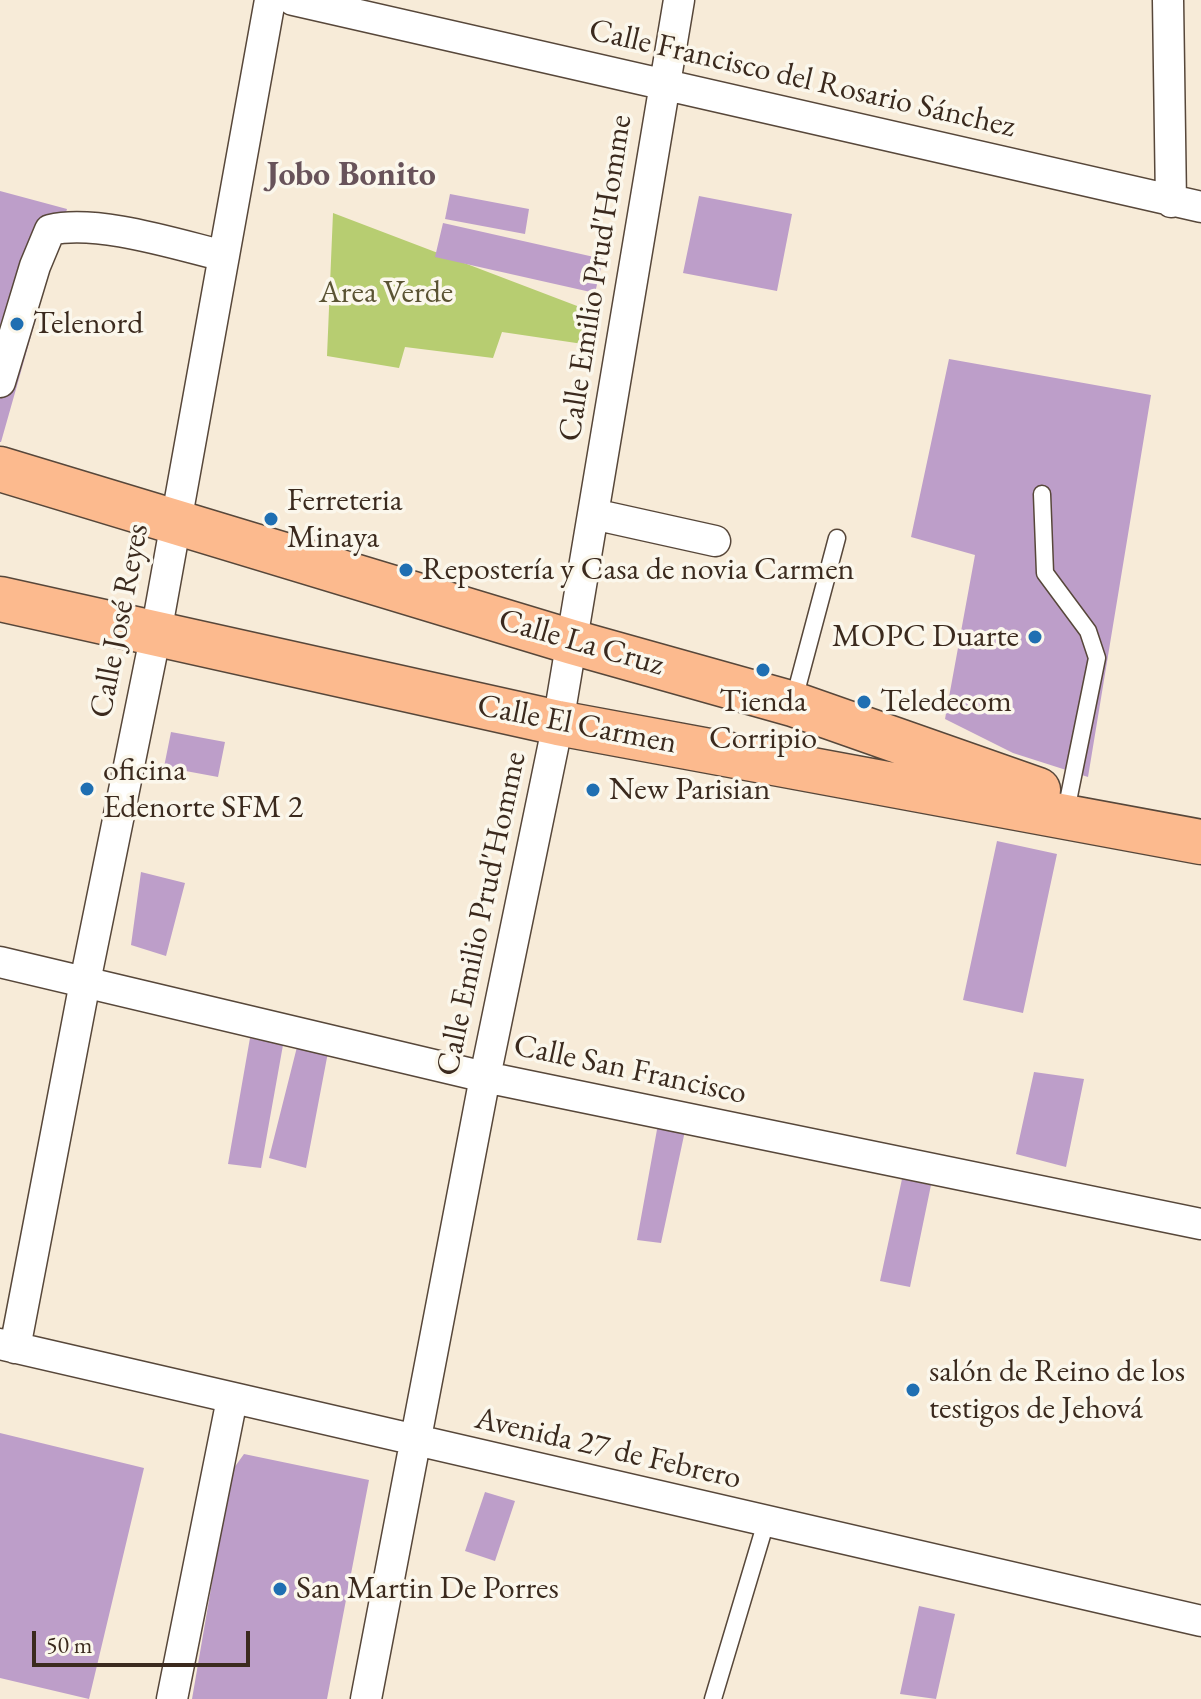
<!DOCTYPE html>
<meta charset="utf-8">
<style>
body{margin:0}
#map{position:relative;width:1201px;height:1699px;overflow:hidden;background:#f7ebd8;font-family:"EB Garamond",serif}
canvas{display:block}
.scale{position:absolute;left:32px;top:1631px;width:218px;height:36px;box-sizing:border-box;border:4px solid #3b2a1e;border-top:0;padding-left:10px;font-size:24px;line-height:28px;white-space:nowrap;color:#3b2a1e;-webkit-text-stroke:6px #fbf7ec;paint-order:stroke}
</style>
<div id="map">
<canvas width="1201" height="1699"></canvas>
<div class="scale">50 m</div>
</div>
<script>
const ctx = document.querySelector('canvas').getContext('2d');
ctx.lineJoin = 'round';
function fill(path, color) { ctx.fillStyle = color; ctx.fill(path, 'evenodd'); }
function strokePath(path, color, width, dash) { ctx.strokeStyle = color; ctx.lineWidth = width; ctx.lineCap = dash ? 'butt' : 'round'; ctx.setLineDash(dash || []); ctx.stroke(path); }
function write(font, color, halo, rows, align = 'center') {
  ctx.font = font + ' "EB Garamond",serif'; ctx.lineWidth = 7; ctx.setLineDash([]); ctx.textBaseline = 'middle'; ctx.strokeStyle = halo; ctx.fillStyle = color; for (const [text, x, y, turn = 0] of rows) {
    ctx.save(); ctx.translate(x, y); ctx.rotate((+turn || 0) * Math.PI / 180); ctx.textAlign = isNaN(turn) ? turn : align; if (halo) ctx.strokeText(text, 0, 0); ctx.fillText(text, 0, 0); ctx.restore();
  }
}
const green = new Path2D(`
 M333 213 585 309 583 344 502 332 493 358 405 347 399 368 327 356Z`);
const building = new Path2D(`
 M0 191 67 209 1 442H0Z
 M450 194 529 209 525 234 445 219Z
 M699 196 792 214 777 291 683 273Z
 M443 223 603 259 595 293 435 257Z
 M949 359 1151 395 1088 777 1013 753 945 719 975 555 911 537Z
 M171 732 225 742 218 777 164 767Z
 M997 841 1057 854 1023 1013 963 1000Z
 M141 872 185 883 166 956 131 945Z
 M250 1038 283 1045 261 1168 228 1164Z
 M299 1039 329 1047 306 1168 269 1158Z
 M1034 1072 1084 1079 1066 1167 1016 1154Z
 M658 1124 686 1126 661 1243 637 1240Z
 M902 1179 931 1185 910 1287 880 1281Z
 M0 1433 144 1468 89 1699 0 1678Z
 M244 1454 369 1480 327 1699H192L231 1472Z
 M485 1492 515 1501 495 1561 465 1551Z
 M919 1606 955 1614 936 1699 900 1694Z`);
const service = new Path2D(`
 M1042 494 1045 573 1088 631 1097 658 1068 801
 M793 703 837 538
 M713 1699 766 1522`);
const minor = new Path2D(`
 M293 0 1201 207
 M1168 0 1171 202
 M0 382 35 266 50 230C97 219 175 244 224 256
 M593 514 715 541
 M0 962 485 1077 1201 1224
 M0 1344 1201 1621
 M15 1348 85 982 156 633 270 0
 M172 1699 232 1399
 M366 1699 485 1077 558 723 679 0`);
const primary = new Path2D(`
 M0 469 572 642 793 704 1038 790
 M0 599 558 723 1201 842`);
const markers = [
 [17,324,8,"#1f6fb2"],
 [271,519,8,"#1f6fb2"],
 [406,570,8,"#1f6fb2"],
 [1035,637,8,"#1f6fb2"],
 [763,670,8,"#1f6fb2"],
 [864,702,8,"#1f6fb2"],
 [87,789,8,"#1f6fb2"],
 [593,790,8,"#1f6fb2"],
 [913,1390,8,"#1f6fb2"],
 [280,1589,8,"#1f6fb2"]
];
const streetNames = [
 ["Calle Francisco del Rosario Sánchez",802,79,13],
 ["Calle Emilio Prud'Homme",596,278,-81],
 ["Calle José Reyes",120,621,-79],
 ["Calle La Cruz",581,643,16],
 ["Calle El Carmen",577,725,11],
 ["Calle Emilio Prud'Homme",482,914,-78],
 ["Calle San Francisco",630,1070,12],
 ["Avenida 27 de Febrero",608,1449,13]
];
const parkNames = [
 ["Area Verde",386,293]
];
const poiNames = [
 ["Telenord",33,324],
 ["Ferreteria",287,501],
 ["Minaya",287,538],
 ["Repostería y Casa de novia Carmen",422,570],
 ["MOPC Duarte",1019,637,"right"],
 ["Tienda",763,702,"center"],
 ["Corripio",763,739,"center"],
 ["Teledecom",880,702],
 ["oficina",103,771],
 ["Edenorte SFM 2",103,808],
 ["New Parisian",609,790],
 ["salón de Reino de los",929,1372],
 ["testigos de Jehová",929,1409],
 ["San Martin De Porres",296,1589]
];
const neighbourhoodNames = [
 ["Jobo Bonito",351,176]
];
fill(green, '#b7cd71');
fill(building, '#bd9ec9');
strokePath(service, '#57473a', 19);
strokePath(minor, '#57473a', 33);
strokePath(primary, '#57473a', 47);
strokePath(service, '#fff', 16);
strokePath(minor, '#fff', 30);
strokePath(primary, '#fcba8e', 44);
for (const [x, y, r, color] of markers) { const dot = new Path2D(); dot.arc(x, y, r, 0, 2 * Math.PI); ctx.fillStyle = color; ctx.fill(dot); strokePath(dot, '#fbf7ec', 3); }
write('32px', '#3b2a1e', '#fbf7ec', streetNames);
write('32px', '#5a5333', '#fbf7ec', parkNames);
write('32px', '#3b2a1e', '#fbf7ec', poiNames, 'left');
write('bold 34px', '#68535a', '#fbf7ec', neighbourhoodNames);
</script>
